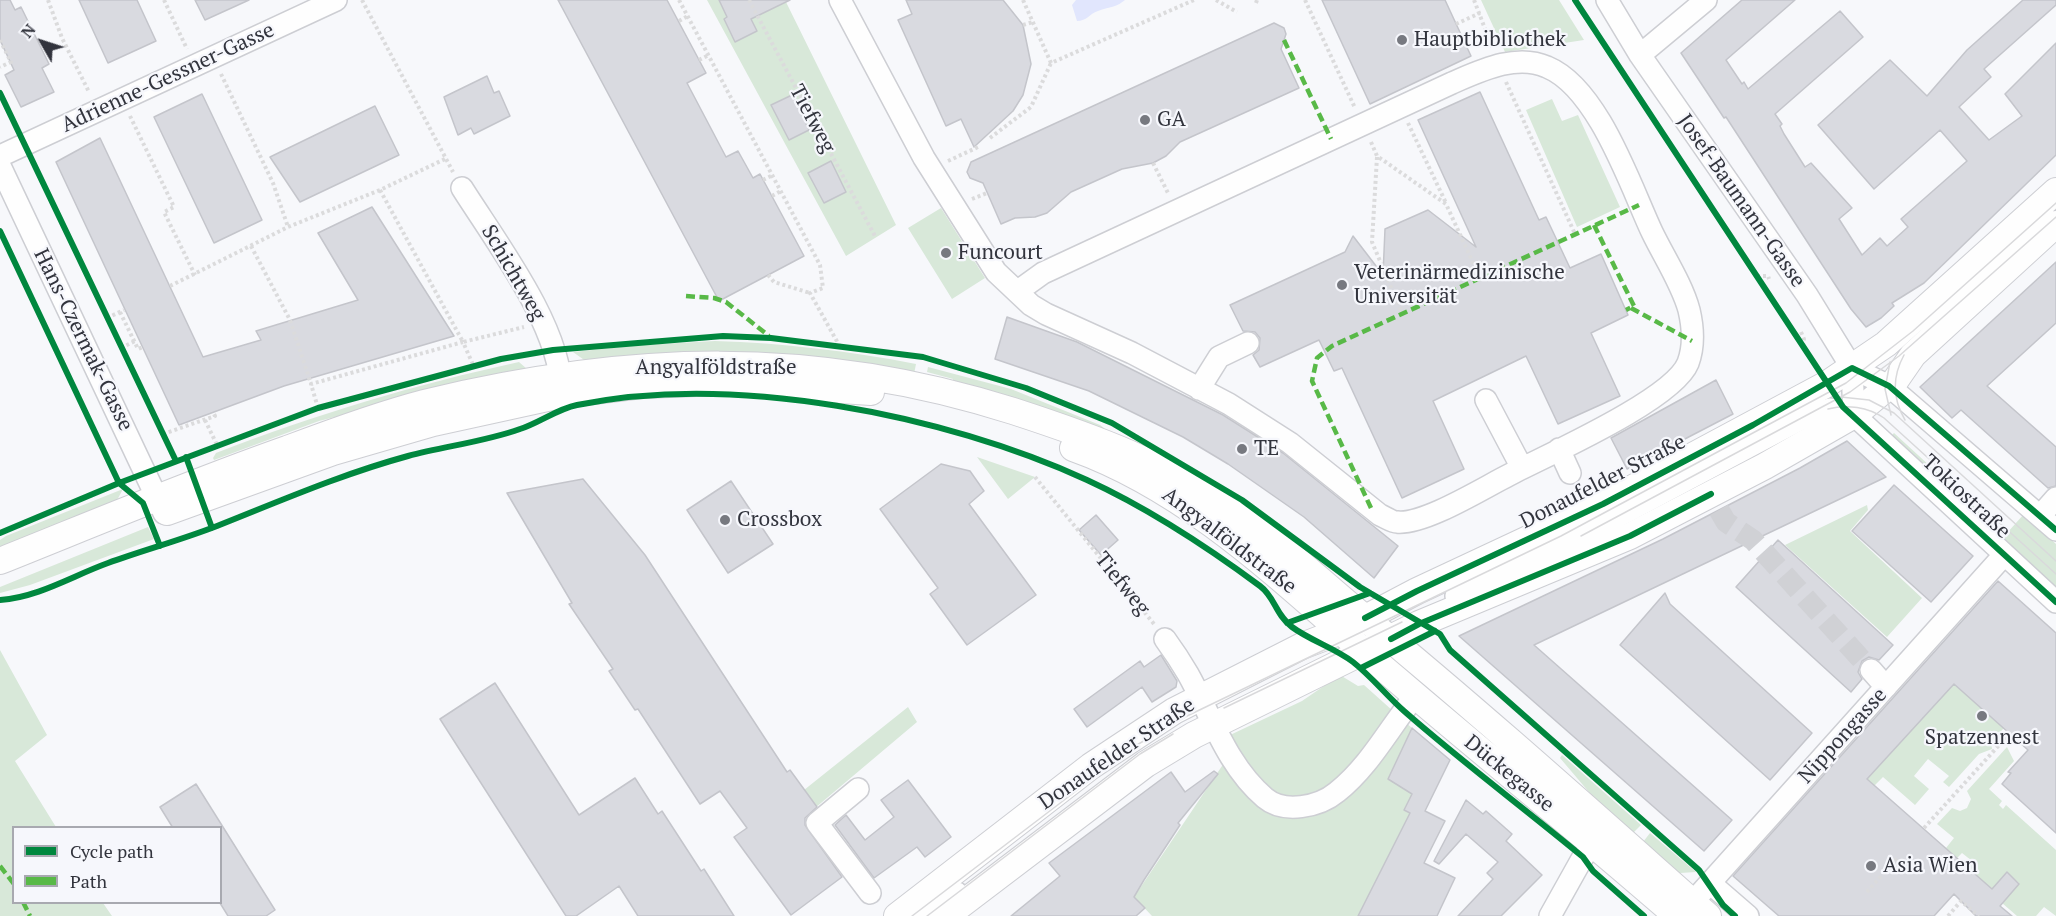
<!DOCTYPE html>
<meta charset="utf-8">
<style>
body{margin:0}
#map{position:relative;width:2056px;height:916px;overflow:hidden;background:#f7f8fb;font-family:"PT Serif",serif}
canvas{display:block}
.legend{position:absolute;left:12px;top:826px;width:210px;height:78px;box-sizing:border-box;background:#f6f7fc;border:2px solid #a8a9b0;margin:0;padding:8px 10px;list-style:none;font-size:18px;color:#32343d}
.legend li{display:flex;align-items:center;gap:12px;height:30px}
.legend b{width:30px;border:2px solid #a8a9b0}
.north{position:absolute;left:12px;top:12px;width:60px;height:60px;-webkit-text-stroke:4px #f6f7fc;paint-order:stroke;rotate:309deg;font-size:16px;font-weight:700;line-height:24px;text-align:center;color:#32343d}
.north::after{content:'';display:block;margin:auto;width:21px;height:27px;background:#32343d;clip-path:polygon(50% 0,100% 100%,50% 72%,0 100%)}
</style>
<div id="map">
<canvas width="2056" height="916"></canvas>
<ul class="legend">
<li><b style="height:8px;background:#00873e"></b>Cycle path</li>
<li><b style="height:8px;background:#58b947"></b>Path</li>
</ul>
<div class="north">N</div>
</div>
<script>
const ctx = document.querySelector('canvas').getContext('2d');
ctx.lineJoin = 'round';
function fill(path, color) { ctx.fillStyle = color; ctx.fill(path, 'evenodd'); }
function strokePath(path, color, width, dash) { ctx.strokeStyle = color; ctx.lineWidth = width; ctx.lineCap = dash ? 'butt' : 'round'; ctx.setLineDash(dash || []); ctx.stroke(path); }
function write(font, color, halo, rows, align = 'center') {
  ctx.font = font + ' "PT Serif",serif'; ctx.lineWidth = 4.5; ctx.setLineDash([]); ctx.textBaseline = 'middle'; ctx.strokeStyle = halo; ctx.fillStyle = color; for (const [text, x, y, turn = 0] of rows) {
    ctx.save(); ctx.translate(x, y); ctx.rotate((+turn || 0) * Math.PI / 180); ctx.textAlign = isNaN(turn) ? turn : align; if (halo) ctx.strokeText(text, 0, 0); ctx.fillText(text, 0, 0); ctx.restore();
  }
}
const green = new Path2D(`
 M707 0H785L896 225 846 256Z
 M1481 0H1559L1584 40 1505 52Z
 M1552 99 1562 121 1578 115 1620 207 1577 227 1526 110Z
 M941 208 985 278 952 299 908 228Z
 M715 341C783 343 849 351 916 364L914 374 587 362 573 352 641 345Z
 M519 362 527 369 319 421 214 460 213 458 216 453C317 414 413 385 519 362Z
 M928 367 1011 389 1100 425 1104 428 1103 431 952 384 953 379 927 372Z
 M1894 433 1992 523 1985 526 1889 438Z
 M977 457 1035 477 1008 499Z
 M123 489 115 504 0 551V540L6 536Z
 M1867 505 1868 510 1850 531 1922 598 1887 637 1785 545Z
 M2024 514 2056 544V590L1994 535 2002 530 2007 533Z
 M148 527 154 539 30 585 0 593V587Z
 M0 650 47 735 15 761 56 827 14 828V902L103 903 112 916H0Z
 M1340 675 1358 686 1364 685 1412 728 1388 779 1412 794 1404 809 1410 813 1358 916H1152L1134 897 1224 763 1228 736 1302 701Z
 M1955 682 2004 728 1991 742 1992 749 1979 754 1949 787 1943 782 1949 776 1928 759 1914 776 1929 789 1915 805 1883 777 1873 787 1865 781Z
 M908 707 917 722 802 819 789 802Z
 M2007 747 2014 761 1989 789 2002 801 1999 805 2003 809 2006 805 2056 850V916L2044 907 2036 916H2017L2002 903 2019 883 2007 873 1990 892 1971 876 1974 872 1967 867 1972 861 1962 853 1957 858 1946 848 1954 838 1937 824 1952 808 1960 811 1967 808 1971 799 1967 791Z
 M1562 755 1641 825 1633 833 1594 798 1560 758Z
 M1650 833 1696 872 1680 873 1675 870 1643 842Z`);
const water = new Path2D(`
 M1076 0H1125C1114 9 1110 6 1098 11 1089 14 1087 21 1077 21L1072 5Z`);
const building = new Path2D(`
 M0 0H10L15 10 21 7 49 64 42 68 54 92 21 107 5 75 14 70 0 40Z
 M79 0H137L156 41 108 63Z
 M195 0H249L205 20Z
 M558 0H667L706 73 687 83 726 157 738 151 753 178 760 174 804 256 719 301Z
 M719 0H790L751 19 757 31 735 42 724 19 727 17Z
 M906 0H1003L1023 25 1031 64 1023 95 1013 111 974 147 961 119 946 126 898 20 912 14Z
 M1322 0H1445L1471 56 1370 104Z
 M1742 0H1795L1726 60 1742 84 1744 82 1748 89 1840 11 1863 37 1775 114 1782 124 1780 126 1784 134 1805 167 1811 163 1852 208 1839 219 1862 255 1880 238 1887 246 1908 227 1901 219 1967 161 1940 130 1874 189 1818 125 1890 60 1927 96 1967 50 2023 0H2056V5L1984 69 1991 77 1959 107 1989 140 2022 116 2005 94 2056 43V155L1924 283 1892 303 1894 306 1881 318 1866 327 1851 309 1726 117 1724 118 1681 53Z
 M1274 23 1284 28 1286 34 1281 49 1299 88 1180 142 1166 156 1153 163 1122 169 1071 192 1047 213 1035 217 1015 218 1001 224 983 183 970 178 967 172 971 162Z
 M487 76 494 93 499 91 510 116 474 134 471 128 458 135 444 97Z
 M1480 92 1539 220 1546 217 1570 268 1601 254 1628 315 1591 333 1620 396 1558 424 1526 356 1433 401 1464 469 1402 498 1342 368 1334 371 1319 340 1260 367 1253 355 1259 350 1260 338 1255 332 1243 331 1230 305 1345 252 1353 236 1383 275 1385 229 1428 210 1476 247 1418 120Z
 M202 94 262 220 214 243 154 117Z
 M792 95 809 130 789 140 771 105Z
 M375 106 399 155 300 202 270 157Z
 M100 138 203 357 261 340 256 331 358 300 318 233 372 207 454 336 284 386 179 425 56 162Z
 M831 161 846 192 824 203 808 173Z
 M2056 262V323L1987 386 2056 447V486L2048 488 1961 410 1952 418 1920 387Z
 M1007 317 1077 342 1223 415 1283 453 1398 546 1374 578 1304 517 1228 464 1183 437 1089 391 995 359Z
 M1716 380 1733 414 1627 469 1611 438Z
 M1847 441 1886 477 1534 645 1732 820 1704 851 1459 636 1663 539 1800 468Z
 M941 464 970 471 984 491 969 504 1036 595 967 645 930 594 938 588 880 509Z
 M583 479 645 555 787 772 790 770 817 807 805 818V825L842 877 791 915 734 837 747 828 720 791 700 804 638 709 635 710 609 671 613 669 569 604 572 603 507 493Z
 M731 481 773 544 728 573 687 510Z
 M1894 485 1973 556 1931 602 1852 531Z
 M1096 515 1118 540 1101 555 1079 530Z
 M1778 540 1893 645 1879 660 1869 657 1862 661 1858 672 1862 679 1851 692 1736 587Z
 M1998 581 2056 633V833L2002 784 2011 773 2008 772 2028 750 1954 684 1867 779 1992 889 2007 872 2019 884 2000 906 2012 916H1976L1954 894 1934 916H1779L1733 876Z
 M1665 593 1670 604 1812 733 1770 780 1620 645Z
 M1161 655 1177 681 1176 687 1152 702 1142 687 1087 727 1074 709 1140 661 1144 667Z
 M495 683 579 815 635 778 658 814 662 811 701 871 704 869 734 916H638L619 886 576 916H566L440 719Z
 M1412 728 1450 760 1425 811 1445 821 1424 863 1455 878 1437 916H1358L1410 813 1404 810 1412 794 1388 779Z
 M1214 771 1218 774 1178 823 1180 825 1144 880 1134 897 1145 908 1136 916H1011L1060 876 1049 863 1171 772 1185 792Z
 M908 780 951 837 925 857 917 847 874 878 835 825 846 815 865 840 894 817 881 800Z
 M196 784 275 910 266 916H228L220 903V828H173L160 807Z
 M1466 800 1483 814 1486 811 1512 834 1506 841 1542 875 1501 916H1458L1493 879 1487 873 1498 862 1466 834 1439 864 1434 861Z`);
const minorTunnel = new Path2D(`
 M1719 510 1726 522 1753 540 1871 670`);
const path = new Path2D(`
 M48 0 62 38 89 92
 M164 0 187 49
 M362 0 453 172
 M679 0 820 265 823 288 810 293 839 345
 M749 0 876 238
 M1023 0 1051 63 1194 0
 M1216 0 1237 12
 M1305 0 1355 108
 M1474 0 1492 47
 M1256 3 1257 0
 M679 21 688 16
 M1456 24 1480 13
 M1023 25 1033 22
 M0 40 11 62 0 67
 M699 60 709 55
 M221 74 273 183 288 227
 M1506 82 1575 234
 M130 116 174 207 164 212 195 275
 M1408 123 1446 203
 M990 138 1031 107 1051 63
 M1371 142 1377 156 1446 204 1480 278
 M1377 157 1372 242 1402 313
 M948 161 978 147
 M1153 163 1169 195
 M763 180 773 175
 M380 190 463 342 524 327
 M772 196 781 191
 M972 199 987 193
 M251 246 290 320 311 384
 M768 275 774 282 810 293
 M1757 276H1768L1769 279
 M170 286 288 227 380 190 445 159
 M120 312 138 349 143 347
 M107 318 124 310
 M1801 332 1804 339 1803 346
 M121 348 135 341
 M318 408 311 384 463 342 474 367
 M205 420 217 445
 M163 434 215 416 213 412
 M1035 477 1154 624
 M1924 828 2010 733
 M1867 892 1897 858
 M1948 916 1961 901 1979 916`);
const minor = new Path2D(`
 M840 0 924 158 996 272 1031 305 1046 314 1132 353 1229 404 1290 443 1380 515C1385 517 1392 522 1397 522 1424 525 1483 488 1509 475 1547 455 1673 400 1688 363 1694 347 1693 327 1689 310 1682 284 1664 257 1652 232 1630 185 1598 88 1547 67 1516 53 1480 71 1452 83L1043 273 1018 291
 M1607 0 1640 55 1807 295 1852 368 1889 386 2056 530
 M1640 55 1706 0
 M0 156 336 0
 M0 166 164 513
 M462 188C496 242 561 327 561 390
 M1852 368 1854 415 2056 602
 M1199 389 1219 357 1248 343
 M1486 400 1522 468
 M1559 449 1570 473
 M2041 515 2056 498
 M1456 596 1570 542 1805 417 1830 409 1854 415
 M1165 639C1173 650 1181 662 1188 674 1211 715 1227 766 1265 798 1284 814 1319 807 1337 792 1369 767 1390 727 1415 696
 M1871 670 1886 687
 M858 789 817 823 870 893
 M1711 884 1748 916
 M1682 914 2004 555
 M927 916 957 893
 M1550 916 1583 857 1601 833`);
const major = new Path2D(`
 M1073 448C1199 493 1296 595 1396 679 1489 759 1585 835 1677 916
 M167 512 333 452 433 423 561 395 642 385 723 382 871 392
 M0 561C95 523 190 483 287 449 332 432 378 415 424 403 627 354 813 347 1013 411 1096 438 1168 464 1240 515 1284 546 1324 585 1366 619 1483 715 1595 816 1708 916
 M897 916 1091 766 1174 711 1302 646 1341 631 1417 591 1603 504 1827 384 1886 344 2056 191
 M946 916 1146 764 1194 735 1419 624 1630 536 1765 466 1854 415 1895 381 1913 355 2056 224`);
const tram = new Path2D(`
 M1904 355C1892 377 1892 398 1905 420
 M1890 362 1885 389 1891 415
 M1841 397 1869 400 1894 413 2056 561
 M1828 409C1847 404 1868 407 1884 418L2056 574
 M1581 536 1850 392 1899 356 2056 217
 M1224 708 1402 622
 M912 916 1135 746 1187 716 1561 536 1846 383 1913 331 2056 203
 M927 916 1140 754 1173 734`);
const quiet = new Path2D(`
 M1284 40 1331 139
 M1594 225 1634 306 1626 310
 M686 296 714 298 726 302 769 336
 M1631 308 1692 341
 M1371 508 1312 381 1317 358 1332 346 1639 205
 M0 866 14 884
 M23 902 30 916`);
const cycleway = new Path2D(`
 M1575 0 1843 407 2056 602
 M0 93 176 461
 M0 231 119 483 143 503 160 546
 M186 457 212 528
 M0 533 119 483 318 408 501 359 553 350 723 336 771 338 923 357 1026 388 1112 423 1242 500 1360 587 1440 634 1450 650 1699 870 1723 905 1735 916
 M0 600C39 597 72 576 108 563 144 550 181 540 217 526 280 501 342 474 408 456 445 446 484 442 520 429 539 423 557 409 577 405 734 373 943 414 1087 480 1148 508 1206 546 1260 586 1275 597 1275 614 1292 627 1311 641 1335 648 1353 662 1372 677 1387 696 1404 711 1462 762 1524 808 1583 857L1593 871 1644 916
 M1365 618 1417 591 1603 504 1753 425 1852 368 1889 386 2056 530
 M1287 623 1370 593
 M1391 639 1419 624 1630 536 1711 494
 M1361 668 1435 631`);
const markers = [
 [1402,40,6,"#777980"],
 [1145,120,6,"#777980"],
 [946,253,6,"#777980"],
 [1342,285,6,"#777980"],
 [1242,449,6,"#777980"],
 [725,520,6,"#777980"],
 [1982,716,6,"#777980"],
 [1871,866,6,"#777980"]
];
const poiNames = [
 ["Hauptbibliothek",1414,40],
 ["GA",1157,120],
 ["Funcourt",958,253],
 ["Veterinärmedizinische",1354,273],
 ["Universität",1354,297],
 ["TE",1254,449],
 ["Crossbox",737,520],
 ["Spatzennest",1982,738,"center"],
 ["Asia Wien",1883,866]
];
const streetNames = [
 ["Adrienne-Gessner-Gasse",168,78,-25],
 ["Tiefweg",812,119,62],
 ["Josef-Baumann-Gasse",1741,201,55],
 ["Schichtweg",513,273,60],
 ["Hans-Czermak-Gasse",83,340,64],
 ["Angyalföldstraße",716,368],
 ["Donaufelder Straße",1603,482,-27],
 ["Tokiostraße",1966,497,43],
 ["Angyalföldstraße",1229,541,37],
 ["Tiefweg",1122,584,51],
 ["Nippongasse",1843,736,-48],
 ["Donaufelder Straße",1117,754,-34],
 ["Dückegasse",1509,774,39]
];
fill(green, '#d8e8d9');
fill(water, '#e1e6fd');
fill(building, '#d9dae0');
strokePath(building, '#c4c5cb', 1.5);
strokePath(minorTunnel, '#d0d1d5', 21, [21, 10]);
strokePath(minor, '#cdced3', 24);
strokePath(major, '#cdced3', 28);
strokePath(path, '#dbdbdc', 4, [3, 3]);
strokePath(minor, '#fefefe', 21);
strokePath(major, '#fefefe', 26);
strokePath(tram, '#d9d9db', 1.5);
strokePath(quiet, '#58b947', 4.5, [9, 4.5]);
strokePath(cycleway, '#00873e', 6);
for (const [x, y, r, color] of markers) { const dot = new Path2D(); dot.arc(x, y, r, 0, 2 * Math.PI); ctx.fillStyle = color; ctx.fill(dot); strokePath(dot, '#f6f7fc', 2); }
write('21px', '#32343d', '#f6f7fc', poiNames, 'left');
write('21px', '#32343d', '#f6f7fc', streetNames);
</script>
